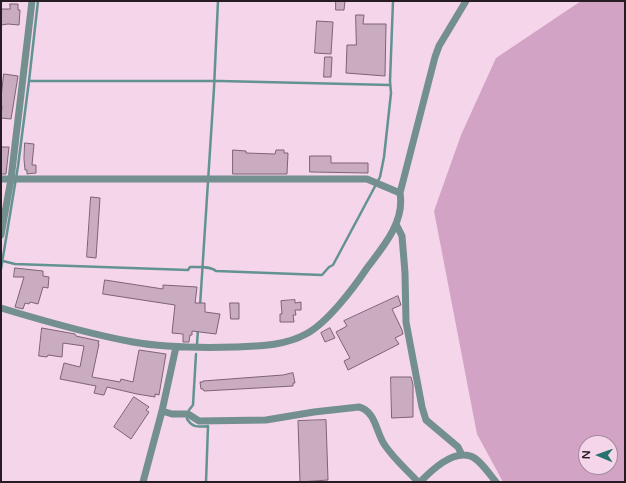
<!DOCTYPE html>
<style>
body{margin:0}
#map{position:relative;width:626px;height:483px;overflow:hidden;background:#f4d5ea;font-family:"Varela Round",sans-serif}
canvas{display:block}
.frame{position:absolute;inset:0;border:2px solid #271c24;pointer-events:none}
.north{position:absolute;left:578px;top:435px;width:40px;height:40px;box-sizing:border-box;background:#f4d5ea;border:1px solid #a28b9b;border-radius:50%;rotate:272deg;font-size:11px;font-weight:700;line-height:16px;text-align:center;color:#271c24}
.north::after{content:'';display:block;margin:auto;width:14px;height:18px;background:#287270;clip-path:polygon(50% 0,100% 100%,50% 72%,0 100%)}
</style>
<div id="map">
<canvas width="626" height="483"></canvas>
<div class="frame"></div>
<div class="north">N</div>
</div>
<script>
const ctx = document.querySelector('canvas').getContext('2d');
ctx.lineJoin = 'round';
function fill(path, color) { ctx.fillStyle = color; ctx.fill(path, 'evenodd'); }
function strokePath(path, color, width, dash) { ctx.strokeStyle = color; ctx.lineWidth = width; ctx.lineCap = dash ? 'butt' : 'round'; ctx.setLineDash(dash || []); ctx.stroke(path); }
const green = new Path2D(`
 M581 1H625V482H503L477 434 434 211 461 135 496 58ZM586 443H610V467H586Z`);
const stream = new Path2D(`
 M29 81 38 1
 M3 261 15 264 188 270 190 267C198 267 210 266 216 271L322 275 329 267 333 265 380 177 384 157 391 93 390 81 393 1
 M1 269 18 166 29 81H220L390 85
 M200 306 214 88 218 1
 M197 344 198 329
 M189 410 193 405 196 354
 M187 416V419C193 428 198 427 208 426L206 482`);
const building = new Path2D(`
 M336 1H345L344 10H336Z
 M10 4H18V10H20L19 25 8 24 1 25V9H10Z
 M356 15H364L363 24H386L385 76 346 73 347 45H356Z
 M317 21 333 22 331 54 315 53Z
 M325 57H332L331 77H324Z
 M4 74 18 76 11 119 1 118 2 106H1V98Z
 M25 143 34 144 32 165H36V173L27 174V170H25L24 159Z
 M1 147H9L6 174H1Z
 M233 150 246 151V153L275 154 276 150H284V153H288L287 174H233Z
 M310 156H331V163H368V173L310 172Z
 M91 197 100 198 96 258 87 257Z
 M15 268 43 271V276L49 277 48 288 43 287 38 304 30 302 29 304 25 303 23 309 15 307 24 277H14Z
 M105 280 163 289V285L197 287 195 303H205V312L220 314 216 334 192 331V335H190L189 342H183V334L172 333 175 305 103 294Z
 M398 296 401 305 392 309 402 330 403 334 395 338 399 344 348 370 344 361 350 358 336 332 347 326 344 321Z
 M295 300V303L301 302V310H295L296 315H293L294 322H280V314H282L281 301Z
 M230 303H239V319H231Z
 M42 328 75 334 76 336 99 341 98 344H99L92 377 120 382 121 379 133 382 139 350 166 354 159 395 155 394V397L137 394 107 387 104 395H103L94 393 96 386 60 379 64 363 80 367 84 346 63 343 62 357 48 355 47 357 39 356Z
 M330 328 335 338 325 342 321 333Z
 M293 373 295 383H293V386L204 391 203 389H201L200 382H203V381L283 375Z
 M391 377H411L413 385V417L392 418Z
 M134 397 149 407 146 410 149 412 131 439 114 427Z
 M326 420 328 480 300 482 298 421Z`);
const street = new Path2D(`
 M1 179H367L400 193
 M396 224 402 236 405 273 406 322 422 407 426 420 458 447 462 455
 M1 235 11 179 32 1
 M1 308C44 321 88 334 133 342 167 348 201 348 235 347 259 346 284 346 306 334 327 323 353 289 367 268 383 247 405 222 400 193L435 57 439 46 466 1
 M162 411 172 414H188L199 421 266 420 314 412 359 407C375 411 376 431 384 444 393 458 407 470 418 482
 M143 482 162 411 176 347
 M420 482C431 471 452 450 470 456 479 458 490 475 496 482`);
fill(green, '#d2a3c4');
strokePath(stream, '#639292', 2.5);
fill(building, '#c9acc0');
strokePath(building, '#7d6275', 1);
strokePath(street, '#738f8e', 7);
</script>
